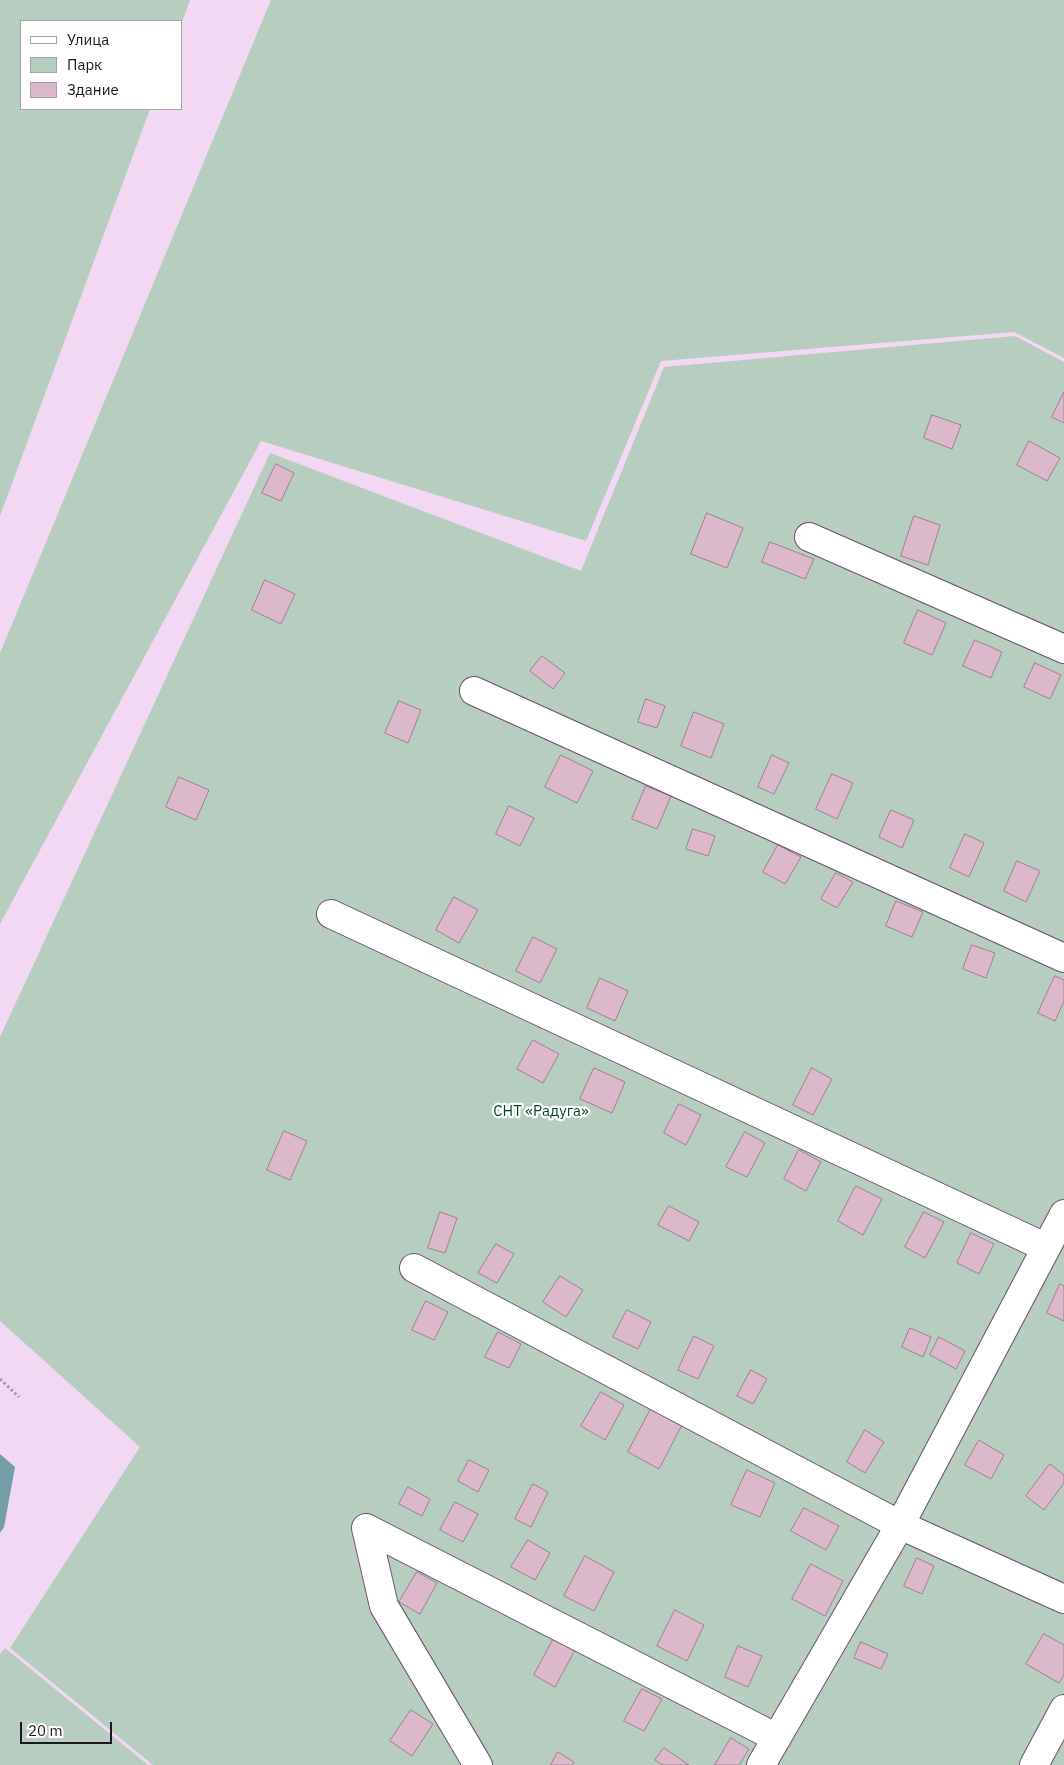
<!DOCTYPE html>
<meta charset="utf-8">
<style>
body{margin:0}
#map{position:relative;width:1064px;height:1765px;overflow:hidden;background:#f2d8f2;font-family:"IBM Plex Sans",sans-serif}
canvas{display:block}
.legend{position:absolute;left:20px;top:20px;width:162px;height:90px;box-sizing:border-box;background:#fff;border:1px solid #a5a2a6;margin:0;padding:6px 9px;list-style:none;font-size:15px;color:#1f1620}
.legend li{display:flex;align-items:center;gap:10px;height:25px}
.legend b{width:25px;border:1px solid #a5a2a6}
.scale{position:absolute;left:20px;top:1722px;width:92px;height:22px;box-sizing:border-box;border:2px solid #1f1620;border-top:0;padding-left:6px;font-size:15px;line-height:18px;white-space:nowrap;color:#1f1620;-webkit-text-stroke:4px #fff;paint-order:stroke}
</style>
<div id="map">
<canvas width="1064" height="1765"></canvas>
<ul class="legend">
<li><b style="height:6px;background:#fff"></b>Улица</li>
<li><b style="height:14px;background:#b6cdbf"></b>Парк</li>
<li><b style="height:14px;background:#dcb8cb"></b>Здание</li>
</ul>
<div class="scale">20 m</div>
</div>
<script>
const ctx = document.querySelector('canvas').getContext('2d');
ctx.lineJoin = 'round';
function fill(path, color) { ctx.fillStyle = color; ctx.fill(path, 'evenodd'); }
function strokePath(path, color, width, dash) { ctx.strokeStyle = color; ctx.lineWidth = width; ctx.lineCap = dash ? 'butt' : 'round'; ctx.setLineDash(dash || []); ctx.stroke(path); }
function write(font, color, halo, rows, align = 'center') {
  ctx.font = font + ' "IBM Plex Sans",sans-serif'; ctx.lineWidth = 4.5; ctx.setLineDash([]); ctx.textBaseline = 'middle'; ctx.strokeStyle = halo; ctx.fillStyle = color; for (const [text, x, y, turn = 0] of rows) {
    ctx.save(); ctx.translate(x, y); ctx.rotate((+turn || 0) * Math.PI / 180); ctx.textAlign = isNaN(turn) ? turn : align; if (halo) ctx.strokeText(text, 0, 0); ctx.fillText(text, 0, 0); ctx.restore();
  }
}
const green = new Path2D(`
 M0 0H190L181 25V21H21V109H150L0 516Z
 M271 0H1064V358L1014 332 661 361 586 541 261 441 0 924V653Z
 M1015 336 1064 362V1765H153L10 1648 140 1447 0 1321V1037L270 453 581 571 664 367Z
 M5 1648 148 1765H0V1654Z`);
const water = new Path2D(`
 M0 1454 15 1467 4 1527 0 1533Z`);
const building = new Path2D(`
 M1064 392V423L1052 417Z
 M932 415 961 425 952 449 924 438Z
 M1029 441 1060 458 1047 481 1017 465Z
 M276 464 294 473 281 501 262 493Z
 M707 513 743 528 727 568 691 554Z
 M914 516 940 525 928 565 901 556Z
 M770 542 814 559 805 579 762 562Z
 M265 580 295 594 281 624 252 610Z
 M918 610 946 623 932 655 904 643Z
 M975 640 1002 652 991 678 963 666Z
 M542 656 565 673 553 689 530 671Z
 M1035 663 1061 675 1050 699 1024 687Z
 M646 699 665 706 657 728 638 722Z
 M399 701 421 710 408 743 385 733Z
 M694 712 724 724 711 758 681 746Z
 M561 755 593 771 577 803 545 787Z
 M772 755 789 763 774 794 758 787Z
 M832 774 853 783 837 819 816 809Z
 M179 777 209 790 196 820 166 807Z
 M646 786 671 796 657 829 632 819Z
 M509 806 534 818 520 846 496 834Z
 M891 810 914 820 902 848 879 837Z
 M693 829 715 836 708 856 686 849Z
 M965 834 984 843 969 877 950 868Z
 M778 845 801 857 785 884 763 872Z
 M1017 861 1040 871 1026 902 1004 891Z
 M836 873 853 882 837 908 821 899Z
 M454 897 478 910 459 943 436 930Z
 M896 901 923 912 912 937 886 926Z
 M533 937 557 949 540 983 516 971Z
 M972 945 995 953 986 978 963 969Z
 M1055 976 1064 980V1001L1055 1021 1038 1013Z
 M600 978 628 991 615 1021 587 1008Z
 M533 1040 559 1054 543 1083 517 1069Z
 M594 1068 625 1082 612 1113 580 1099Z
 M812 1068 832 1079 813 1115 793 1105Z
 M679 1104 701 1115 686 1145 664 1133Z
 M284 1131 307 1141 290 1180 267 1170Z
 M745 1132 765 1143 747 1177 726 1167Z
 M799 1150 821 1162 806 1191 784 1179Z
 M856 1186 882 1199 863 1235 838 1221Z
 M669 1206 699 1222 689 1241 658 1225Z
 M440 1212 457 1218 445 1253 428 1248Z
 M924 1212 944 1222 925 1258 905 1247Z
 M971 1233 994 1244 979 1274 957 1263Z
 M496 1244 514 1254 497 1283 478 1273Z
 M560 1276 583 1290 566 1317 543 1302Z
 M1060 1284 1064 1286V1321L1047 1313Z
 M426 1301 448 1312 434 1340 412 1330Z
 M627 1310 651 1322 638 1349 613 1337Z
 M910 1328 931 1337 923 1357 902 1347Z
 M498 1332 521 1344 509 1368 485 1357Z
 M694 1336 714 1346 698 1379 678 1370Z
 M939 1337 965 1351 956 1369 930 1355Z
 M751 1370 767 1379 753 1404 737 1396Z
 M601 1392 624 1405 605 1440 581 1426Z
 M653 1405 684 1421 659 1469 628 1452Z
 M865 1430 884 1442 865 1473 847 1462Z
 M979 1440 1004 1455 991 1479 965 1465Z
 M469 1460 489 1470 478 1492 458 1481Z
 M1050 1464 1064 1475V1483L1044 1510 1026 1496Z
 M747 1470 775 1483 760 1517 731 1505Z
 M533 1484 548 1492 531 1527 515 1519Z
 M408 1487 430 1499 422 1516 399 1504Z
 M455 1502 478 1514 463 1542 440 1530Z
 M804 1508 839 1526 826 1550 791 1531Z
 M528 1540 550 1553 535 1580 511 1567Z
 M585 1556 614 1572 594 1611 564 1596Z
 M917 1558 934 1566 922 1594 904 1586Z
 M811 1564 843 1581 825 1616 792 1599Z
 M417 1572 437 1583 420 1614 399 1602Z
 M675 1610 704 1625 687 1661 657 1646Z
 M1044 1634 1064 1645V1675L1059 1683 1026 1664Z
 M554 1638 575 1650 555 1687 534 1675Z
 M861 1642 888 1654 881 1669 854 1658Z
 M738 1646 762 1656 748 1687 725 1677Z
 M642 1689 662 1699 644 1731 624 1721Z
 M411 1710 433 1724 412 1756 390 1741Z
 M731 1738 749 1749 739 1765H715Z
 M664 1748 689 1765H663L655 1760Z
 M558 1752 574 1762 572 1765H551Z`);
const path = new Path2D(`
 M0 1379 19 1397`);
const minor = new Path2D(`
 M809 537 1064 649
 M474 691 1064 958
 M331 914 1045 1247
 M414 1268 900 1525 1064 1599
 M366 1528 777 1738
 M366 1528 384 1606 478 1765
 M761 1765 900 1525 1064 1214
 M1034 1765 1064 1709`);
const parkNames = [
 ["СНТ «Радуга»",541,1112]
];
fill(green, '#b6cdbf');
fill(water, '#749ea7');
fill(building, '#dcb8cb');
strokePath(building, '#a18191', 1);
strokePath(minor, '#69536a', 30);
strokePath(path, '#ab96ab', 3, [2.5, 2.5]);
strokePath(minor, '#fff', 28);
write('15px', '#03462b', '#fff', parkNames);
</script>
